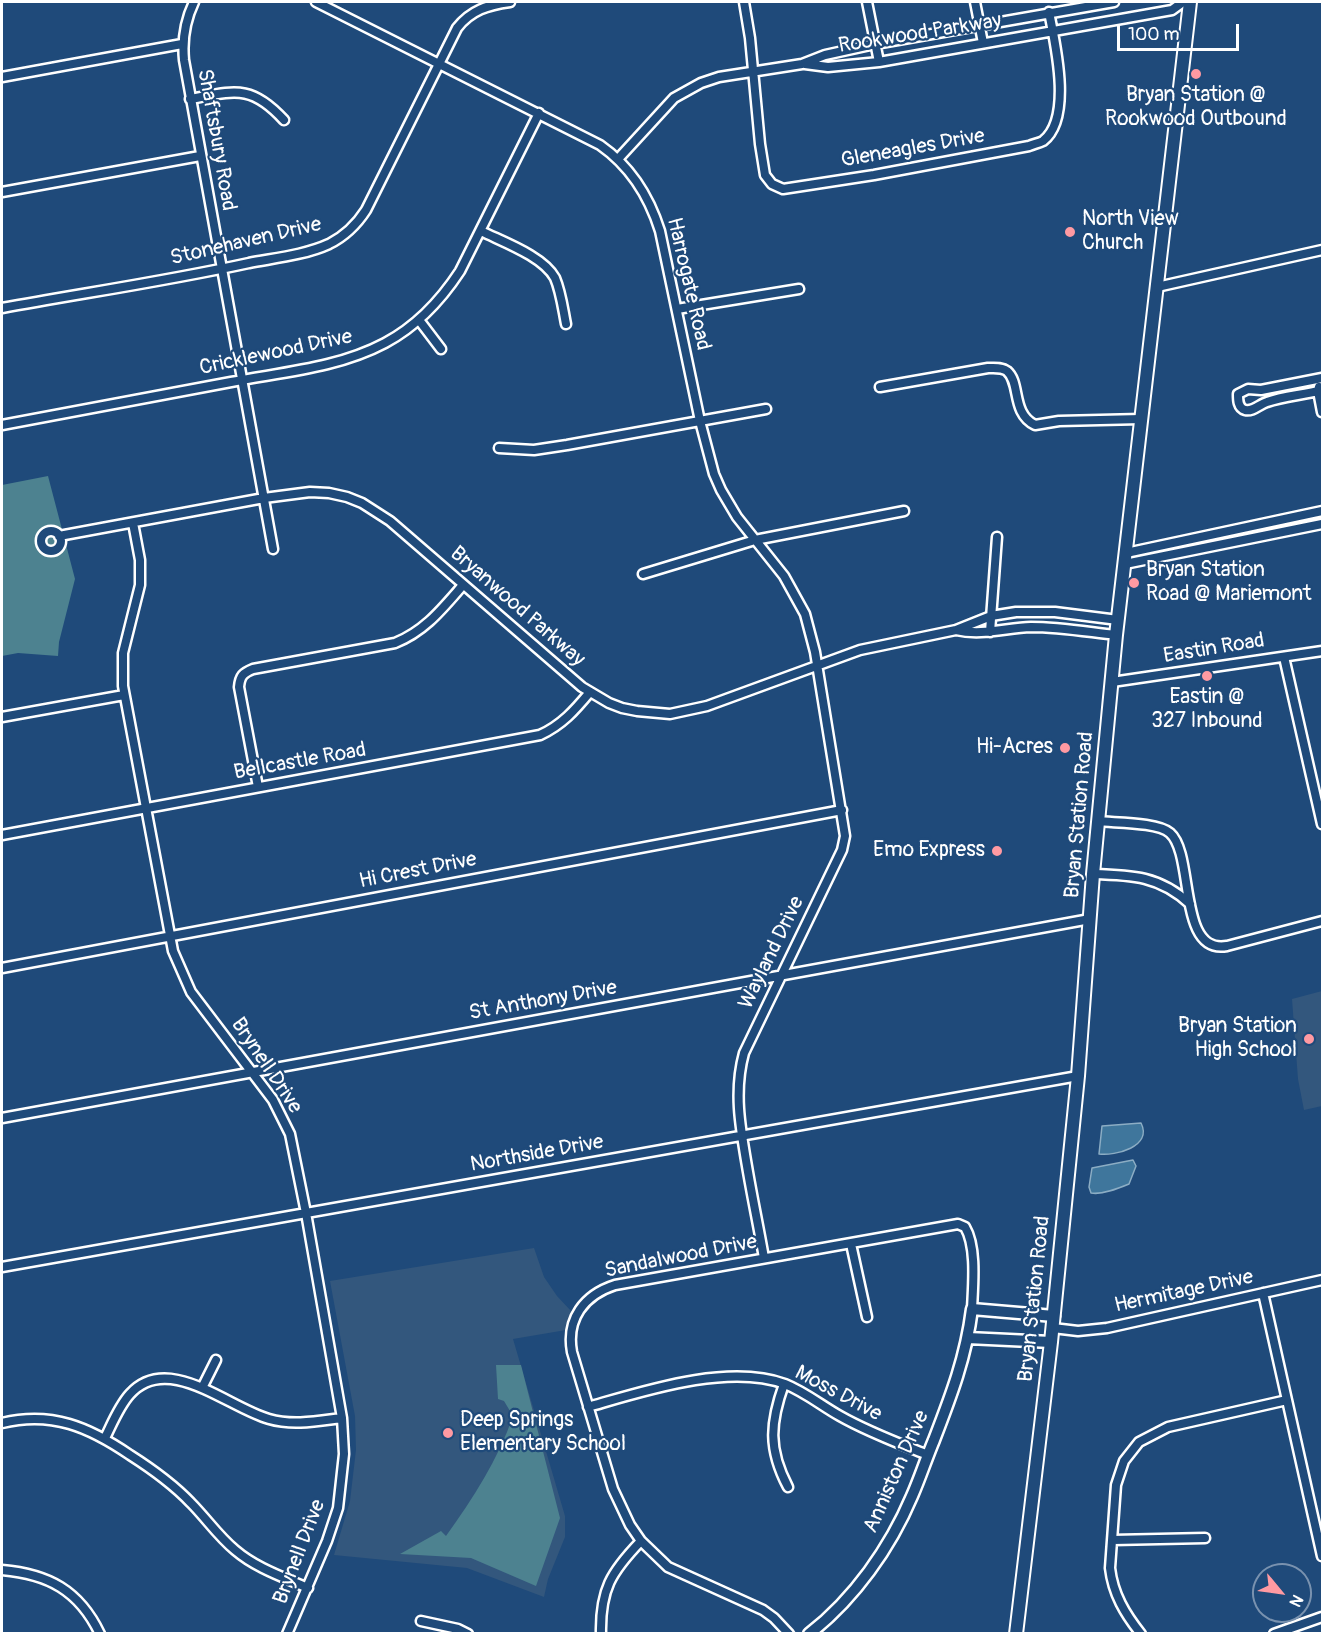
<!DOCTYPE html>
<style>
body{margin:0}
#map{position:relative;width:1324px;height:1635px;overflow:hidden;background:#1f4a7a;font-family:Pangolin,sans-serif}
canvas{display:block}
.frame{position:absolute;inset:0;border:3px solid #fff;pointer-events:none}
.north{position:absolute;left:1252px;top:1563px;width:60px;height:60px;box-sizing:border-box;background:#1f4a7a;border:2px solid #7992af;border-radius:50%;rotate:119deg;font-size:16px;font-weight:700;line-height:24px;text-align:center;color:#fff}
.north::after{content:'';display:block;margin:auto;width:21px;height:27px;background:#ff9aa2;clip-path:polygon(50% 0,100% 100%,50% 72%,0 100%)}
.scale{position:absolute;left:1117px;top:24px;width:122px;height:27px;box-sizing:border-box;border:3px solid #fff;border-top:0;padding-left:8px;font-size:18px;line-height:21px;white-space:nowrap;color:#fff;-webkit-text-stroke:4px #1f4a7a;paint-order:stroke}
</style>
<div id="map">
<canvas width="1324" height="1635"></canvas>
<div class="frame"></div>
<div class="north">N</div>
<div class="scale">100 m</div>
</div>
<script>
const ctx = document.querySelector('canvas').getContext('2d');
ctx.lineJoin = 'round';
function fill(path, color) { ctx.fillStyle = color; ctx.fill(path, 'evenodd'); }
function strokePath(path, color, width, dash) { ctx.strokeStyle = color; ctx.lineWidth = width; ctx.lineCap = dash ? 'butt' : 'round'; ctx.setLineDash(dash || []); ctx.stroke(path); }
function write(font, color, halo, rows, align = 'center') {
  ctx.font = font + ' Pangolin,sans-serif'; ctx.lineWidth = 4.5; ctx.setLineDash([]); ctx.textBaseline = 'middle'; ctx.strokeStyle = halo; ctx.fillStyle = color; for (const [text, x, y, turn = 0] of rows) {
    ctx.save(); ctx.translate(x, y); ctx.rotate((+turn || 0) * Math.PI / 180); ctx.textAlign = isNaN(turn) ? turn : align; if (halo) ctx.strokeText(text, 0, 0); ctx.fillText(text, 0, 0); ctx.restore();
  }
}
const built = new Path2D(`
 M1322 991V1106L1304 1110 1298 1079 1292 999Z
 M534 1248 544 1277 557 1296 571 1311 566 1324V1330L513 1339 565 1516V1537L548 1579 544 1597 467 1568 334 1555 350 1501 356 1450 355 1416 330 1281Z`);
const green = new Path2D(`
 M48 476 75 579 59 642 58 656 18 653 2 656V485Z
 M496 1365H521L560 1518 536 1586 471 1558 400 1554 441 1531 446 1536C473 1498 498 1460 513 1416L504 1401 498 1399Z`);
const water = new Path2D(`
 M1141 1123C1153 1147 1115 1156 1099 1154L1102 1126Z
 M1133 1160 1136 1166 1129 1184C1117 1189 1102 1195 1091 1193L1089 1187 1092 1168Z`);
const minor = new Path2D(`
 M194 2C185 21 182 39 184 60L273 549
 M316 2 600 145C630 166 649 196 660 231L700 421 714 474 721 490 737 517 784 576 805 614 815 652 845 836 842 850 744 1053C733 1093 741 1131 748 1172 753 1201 759 1229 764 1258
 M744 2 750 38 760 144 765 175 772 184 783 189 874 175 1029 146C1034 144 1039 143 1043 141 1073 118 1055 43 1049 12
 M867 2 879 62
 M975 2 983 43
 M805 64 828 67 879 62 1172 10 1183 2
 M2 77 182 44
 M190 99C235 91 251 84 284 120
 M618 159 674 98 701 83 719 77 802 64 825 55 875 44 1114 2
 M2 192 200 156
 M481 231C503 242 543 256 555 278 561 292 563 309 566 324
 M1157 287 1322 250
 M2 308C84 293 167 281 249 263 275 258 305 255 329 244 345 236 357 224 366 210L457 28C471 10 488 5 510 2
 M677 309 799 289
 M419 320 441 349
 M1322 378 1261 390 1248 389 1238 394C1238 400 1238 408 1245 410 1253 412 1260 404 1267 402 1284 396 1304 395 1322 390
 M880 387 988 368C994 368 1002 367 1007 371 1021 383 1011 413 1035 425L1059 421 1141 419
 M1319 387 1318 391 1322 412
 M2 425C78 411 154 396 231 382 283 372 338 368 385 343 417 326 441 300 460 271L539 113
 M499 448 534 450 567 445 766 409
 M133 523 140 560V585L123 653V686L173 951 191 992 273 1100 290 1134 306 1213 342 1418 344 1454 338 1508 327 1541 287 1634
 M41 541a10 10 0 1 1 20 0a10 10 0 1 1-20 0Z
 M59 536 264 498 310 492 329 493 347 497 362 503 390 521 582 687 609 703 622 708 637 711 670 714 707 706 860 650 956 630 991 616 1016 612H1055L1118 620
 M1126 553 1322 511
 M1125 564 1322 524
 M643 574 755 540 904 511
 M956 630C981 636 1006 628 1031 627 1060 627 1088 632 1116 635
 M990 632 997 537
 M1284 657 1322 824
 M1112 682 1322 651
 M2 717 124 695
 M258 787 239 687C240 676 243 673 253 669L395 643C425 631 442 609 463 585
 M1098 821C1115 823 1158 822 1170 833 1195 855 1177 955 1227 946L1322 921
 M2 835 540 735C562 725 575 710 590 692
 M1093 874C1132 875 1160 876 1190 904
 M2 968 842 810
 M2 1118 1090 919
 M851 1244 867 1317
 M2 1267 1078 1076
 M1263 1293 1322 1556
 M1053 1328 1078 1331 1107 1328 1322 1280
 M784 1384C770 1423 768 1449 788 1487
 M202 1388 216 1360
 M588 1407C644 1391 728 1363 785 1384 805 1392 822 1406 840 1416 868 1432 898 1443 928 1455
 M2 1423C52 1411 89 1427 130 1455 152 1469 173 1484 191 1503 206 1518 218 1536 235 1550 256 1568 283 1577 308 1588
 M105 1438C112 1424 119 1406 130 1394 168 1352 229 1408 269 1419 293 1426 318 1421 342 1418
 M1113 1540 1205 1538
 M2 1570C48 1574 79 1590 100 1634
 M421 1621 458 1629 468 1634
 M601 1634C600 1590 611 1572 641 1541
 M789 1634 774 1618 763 1610 668 1567 641 1541 630 1525 613 1489 572 1352C566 1319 584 1295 615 1285L958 1224 965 1227C977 1247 973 1286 972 1309
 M1141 1634C1125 1614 1113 1594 1110 1568L1116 1485 1124 1461 1139 1442 1168 1427 1287 1400
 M1274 1634 1322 1617`);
const tertiary = new Path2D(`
 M968 1338 1051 1342
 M809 1634C854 1599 890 1548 912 1496 920 1478 926 1459 934 1440 951 1396 966 1357 972 1309L1054 1316`);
const secondary = new Path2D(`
 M1016 1634 1051 1342 1078 1076 1093 874 1116 635 1190 2`);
const markers = [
 [1196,74,6,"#ff9aa2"],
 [1070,232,6,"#ff9aa2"],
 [1134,583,6,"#ff9aa2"],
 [1207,676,6,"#ff9aa2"],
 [1065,748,6,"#ff9aa2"],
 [997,851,6,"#ff9aa2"],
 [1309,1039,6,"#ff9aa2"],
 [448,1433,6,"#ff9aa2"]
];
const streetNames = [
 ["Rookwood Parkway",920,34,-9],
 ["Shaftsbury Road",216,140,80],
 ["Gleneagles Drive",913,149,-10],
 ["Stonehaven Drive",246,242,-13],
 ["Harrogate Road",688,284,77],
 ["Cricklewood Drive",276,353,-12],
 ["Bryanwood Parkway",517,607,41],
 ["Eastin Road",1214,649,-9],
 ["Bellcastle Road",300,762,-10],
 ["Bryan Station Road",1080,815,-85],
 ["Hi Crest Drive",418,871,-11],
 ["Wayland Drive",772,953,-64],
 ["St Anthony Drive",543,1001,-10],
 ["Brynell Drive",266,1066,56],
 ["Northside Drive",537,1154,-10],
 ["Sandalwood Drive",681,1257,-11],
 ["Hermitage Drive",1184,1292,-12],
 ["Bryan Station Road",1035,1299,-84],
 ["Moss Drive",838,1394,28],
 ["Anniston Drive",897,1472,-66],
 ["Brynell Drive",300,1552,-69]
];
const poiNames = [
 ["Bryan Station @",1196,96,"center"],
 ["Rookwood Outbound",1196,120,"center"],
 ["North View",1082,220],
 ["Church",1082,244],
 ["Bryan Station",1146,571],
 ["Road @ Mariemont",1146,595],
 ["Eastin @",1207,698,"center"],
 ["327 Inbound",1207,722,"center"],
 ["Hi-Acres",1053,748,"right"],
 ["Emo Express",985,851,"right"],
 ["Bryan Station",1297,1027,"right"],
 ["High School",1297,1051,"right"],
 ["Deep Springs",460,1421],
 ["Elementary School",460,1445]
];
fill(built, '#33577d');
fill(green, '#4d8290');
fill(water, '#3f769c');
strokePath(water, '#8cadc4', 1.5);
strokePath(minor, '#fff', 13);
strokePath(tertiary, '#fff', 15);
strokePath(secondary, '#fff', 16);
strokePath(minor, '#1f4a7a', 8);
strokePath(tertiary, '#1f4a7a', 10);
strokePath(secondary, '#1f4a7a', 12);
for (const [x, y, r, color] of markers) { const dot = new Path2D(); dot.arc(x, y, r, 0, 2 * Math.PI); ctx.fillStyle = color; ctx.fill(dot); strokePath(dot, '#1f4a7a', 2); }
write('21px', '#fff', '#1f4a7a', streetNames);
write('21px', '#fff', '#1f4a7a', poiNames, 'left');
</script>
